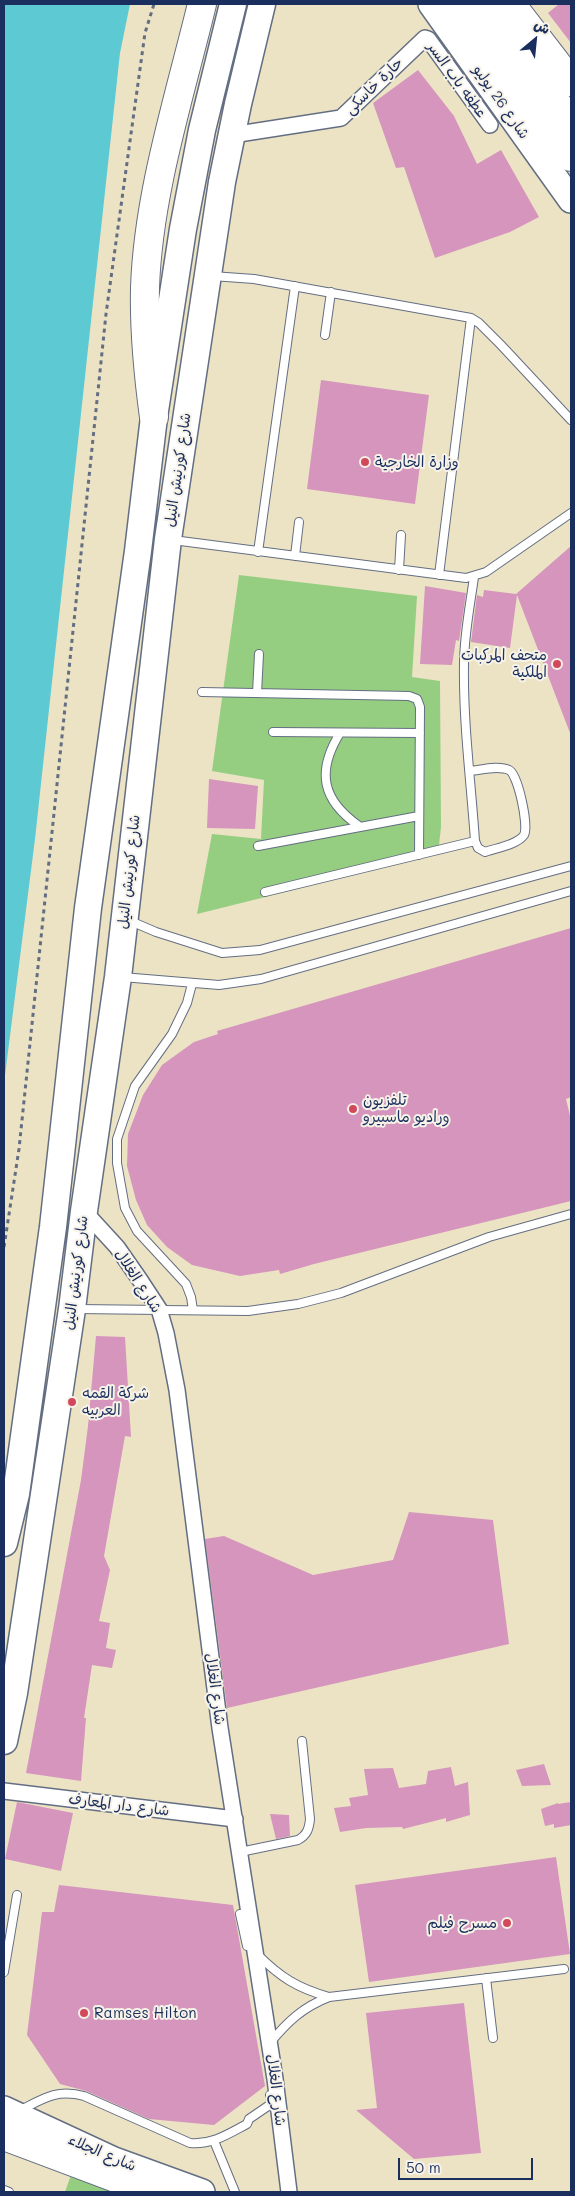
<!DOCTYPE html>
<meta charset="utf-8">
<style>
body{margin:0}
#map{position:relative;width:575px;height:2196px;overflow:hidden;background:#ece3c4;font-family:Mali,"Playpen Sans Arabic",sans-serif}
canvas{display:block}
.frame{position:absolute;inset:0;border:5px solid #1b2f5e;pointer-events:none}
.north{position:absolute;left:510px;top:15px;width:50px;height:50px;-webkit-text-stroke:4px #f7f3e8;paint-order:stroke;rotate:28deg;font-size:14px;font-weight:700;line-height:20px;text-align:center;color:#1b2f5e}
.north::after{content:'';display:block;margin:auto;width:18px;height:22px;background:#1b2f5e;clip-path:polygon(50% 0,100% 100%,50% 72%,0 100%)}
.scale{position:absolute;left:398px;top:2158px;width:135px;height:22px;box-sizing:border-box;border:2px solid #1b2f5e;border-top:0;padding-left:6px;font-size:15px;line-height:18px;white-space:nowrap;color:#1b2f5e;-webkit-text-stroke:4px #f7f3e8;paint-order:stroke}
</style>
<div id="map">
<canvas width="575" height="2196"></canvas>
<div class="frame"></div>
<div class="north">ش</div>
<div class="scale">50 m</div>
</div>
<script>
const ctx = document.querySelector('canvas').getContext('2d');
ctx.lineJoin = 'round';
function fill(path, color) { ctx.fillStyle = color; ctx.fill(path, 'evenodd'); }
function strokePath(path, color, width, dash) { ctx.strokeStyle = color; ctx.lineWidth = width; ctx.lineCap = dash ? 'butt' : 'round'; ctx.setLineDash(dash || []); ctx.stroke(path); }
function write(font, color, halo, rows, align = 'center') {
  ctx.font = font + ' Mali,"Playpen Sans Arabic",sans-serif'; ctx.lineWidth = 4; ctx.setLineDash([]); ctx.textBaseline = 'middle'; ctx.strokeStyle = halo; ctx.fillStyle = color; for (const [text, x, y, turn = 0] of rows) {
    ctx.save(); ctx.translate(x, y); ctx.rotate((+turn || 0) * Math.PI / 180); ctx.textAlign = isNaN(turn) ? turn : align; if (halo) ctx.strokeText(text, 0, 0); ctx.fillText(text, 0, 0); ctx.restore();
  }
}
const green = new Path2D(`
 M239 575 417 596 412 677 440 681 441 827 438 854 197 914 212 834 261 839 264 780 212 771Z
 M72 2172 129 2192H65Z`);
const water = new Path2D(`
 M4 4H130L120 53 35 839 4 1083Z`);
const building = new Path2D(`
 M559 4H571V43L548 13Z
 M418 70 454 116 477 164 501 150 539 217 510 232 435 258 404 167 396 168 373 103Z
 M321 380 429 395 415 504 307 489Z
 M571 546V733H570L517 595 510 648 471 642 477 595 483 597 484 590 516 594Z
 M425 586 466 593 459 641 456 640 452 665 420 664Z
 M209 779 258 786 255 829 207 828Z
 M571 928V1097L566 1099 571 1120V1201L314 1264 280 1274 279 1270 240 1276 192 1265 167 1247 147 1225 136 1200 127 1166 128 1134 143 1095 162 1065 194 1042 218 1034 217 1031Z
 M96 1336 125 1337 131 1437 125 1436 104 1556 110 1570 99 1621 110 1623 106 1648 116 1650 112 1668 92 1665 84 1718H86L81 1781 26 1773 81 1480 88 1426Z
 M409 1512 493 1520 509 1644 227 1708 205 1539 224 1536 313 1575 393 1560Z
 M544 1764 551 1785 522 1786 516 1770Z
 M451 1767 455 1786 468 1782 470 1815 446 1822V1818L403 1829 402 1827 366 1828 340 1832 334 1808 351 1806 349 1798 368 1795 364 1769 393 1768 399 1788 426 1784 428 1771Z
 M17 1802 73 1813 61 1871 5 1859Z
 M571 1802V1825L554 1828V1824L545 1826 541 1809 558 1803V1804Z
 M270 1814 289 1815 290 1836 276 1839Z
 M556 1857 570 1954 369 1982 355 1885Z
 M59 1885 233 1905 265 2086 214 2125 149 2119 86 2091 60 2084 27 2035 42 1912H54Z
 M464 2003 481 2153 414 2159 356 2110 377 2108 366 2013Z`);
const path = new Path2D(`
 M4 1247 19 1149 106 314 145 33 154 4`);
const service = new Path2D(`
 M212 276 254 279 471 318 479 323 501 345 571 420
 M325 335 331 292
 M173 540 466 578 486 572 571 513
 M258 552 295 286
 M295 556 299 522
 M399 570 401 535
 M439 575 471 318
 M202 692 409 696 417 699 420 707 419 855
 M257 693 259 654
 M273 732 420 733
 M340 733C316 772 322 800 359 826
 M470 771C481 770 498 765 509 770 518 774 529 826 524 835 517 845 496 848 485 852L478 848 475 841C471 782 463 723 464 664 464 635 470 606 474 577
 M258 846 419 816
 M265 892 475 841
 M128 920 156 932 222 953 260 950 571 866
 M122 977 219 985 261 979 571 891
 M192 984 187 1003 172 1034 135 1086 117 1139V1163L125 1208 137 1231 186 1284 191 1297 193 1310
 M76 1309 248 1311 298 1304 341 1293 489 1237 571 1214
 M240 1852 298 1840C307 1835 309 1829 310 1819L302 1741
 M247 1946 240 1914 250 1916
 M257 1954C280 1977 297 1988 329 1997
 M4 1972 17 1895
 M486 1978 493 2038
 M270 2043C287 2022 303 2007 329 1997L564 1969
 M21 2110C44 2098 57 2089 84 2096L190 2143C212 2145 228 2134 247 2124L249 2119 271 2104 270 2095
 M214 2141 235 2192
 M4 2190 9 2192`);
const minor = new Path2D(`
 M232 135 341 118 425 38 428 39 490 125
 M84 1211 117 1247 140 1280 159 1309 166 1333 177 1390 220 1728 275 2079 289 2192
 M4 1791 235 1819`);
const primary = new Path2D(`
 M431 4 571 200
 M4 2109 114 2160 202 2192`);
const trunk = new Path2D(`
 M4 1543 16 1494 53 1227 88 908 138 551 154 417 183 229 202 130 233 4
 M4 1741 14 1693 72 1309 84 1211 118 977 168 539 222 182 238 104 262 4`);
const motorway = new Path2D(`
 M455 4 571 157
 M481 4 571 122
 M511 4 571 82
 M154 417C148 373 144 331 145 288 148 194 180 95 202 4
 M4 2136 153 2192`);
const markers = [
 [365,462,5,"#d1495b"],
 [557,664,5,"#d1495b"],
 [353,1109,5,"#d1495b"],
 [72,1402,5,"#d1495b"],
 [507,1923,5,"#d1495b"],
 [84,2013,5,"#d1495b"]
];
const streetNames = [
 ["عطفه باب السر",457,80,54],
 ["حارة خاسكى",374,86,-44],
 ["شارع 26 يوليو",501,102,55],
 ["شارع كورنيش النيل",178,470,-82],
 ["شارع كورنيش النيل",129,872,-84],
 ["شارع كورنيش النيل",76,1273,-83],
 ["شارع الغلال",138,1281,57],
 ["شارع الغلال",215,1689,82],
 ["شارع دار المعارف",119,1805,7],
 ["شارع الغلال",276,2090,83],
 ["شارع الجلاء",102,2153,23]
];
const poiNames = [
 ["وزارة الخارجية",375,462],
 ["متحف المركبات",547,655,"right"],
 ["الملكية",547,672,"right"],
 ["تلفزيون",363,1100],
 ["وراديو ماسبيرو",363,1117],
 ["شركة القمه",82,1393],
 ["العربيه",82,1410],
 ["مسرح فيلم",497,1923,"right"],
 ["Ramses Hilton",94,2013]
];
fill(green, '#95ce81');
fill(water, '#5cc9d3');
fill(building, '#d595bd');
strokePath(service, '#646e82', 10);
strokePath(minor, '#646e82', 18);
strokePath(primary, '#646e82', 28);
strokePath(trunk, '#646e82', 29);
strokePath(motorway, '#646e82', 30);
strokePath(path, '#646e82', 3, [4, 4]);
strokePath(service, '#fff', 8);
strokePath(minor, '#fff', 15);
strokePath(primary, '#fff', 25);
strokePath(trunk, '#fff', 26);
strokePath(motorway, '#fff', 28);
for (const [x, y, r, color] of markers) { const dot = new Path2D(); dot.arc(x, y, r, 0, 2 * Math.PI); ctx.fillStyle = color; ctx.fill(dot); strokePath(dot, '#f7f3e8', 2); }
write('15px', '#1b2f5e', '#f7f3e8', streetNames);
write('15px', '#1b2f5e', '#f7f3e8', poiNames, 'left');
</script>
